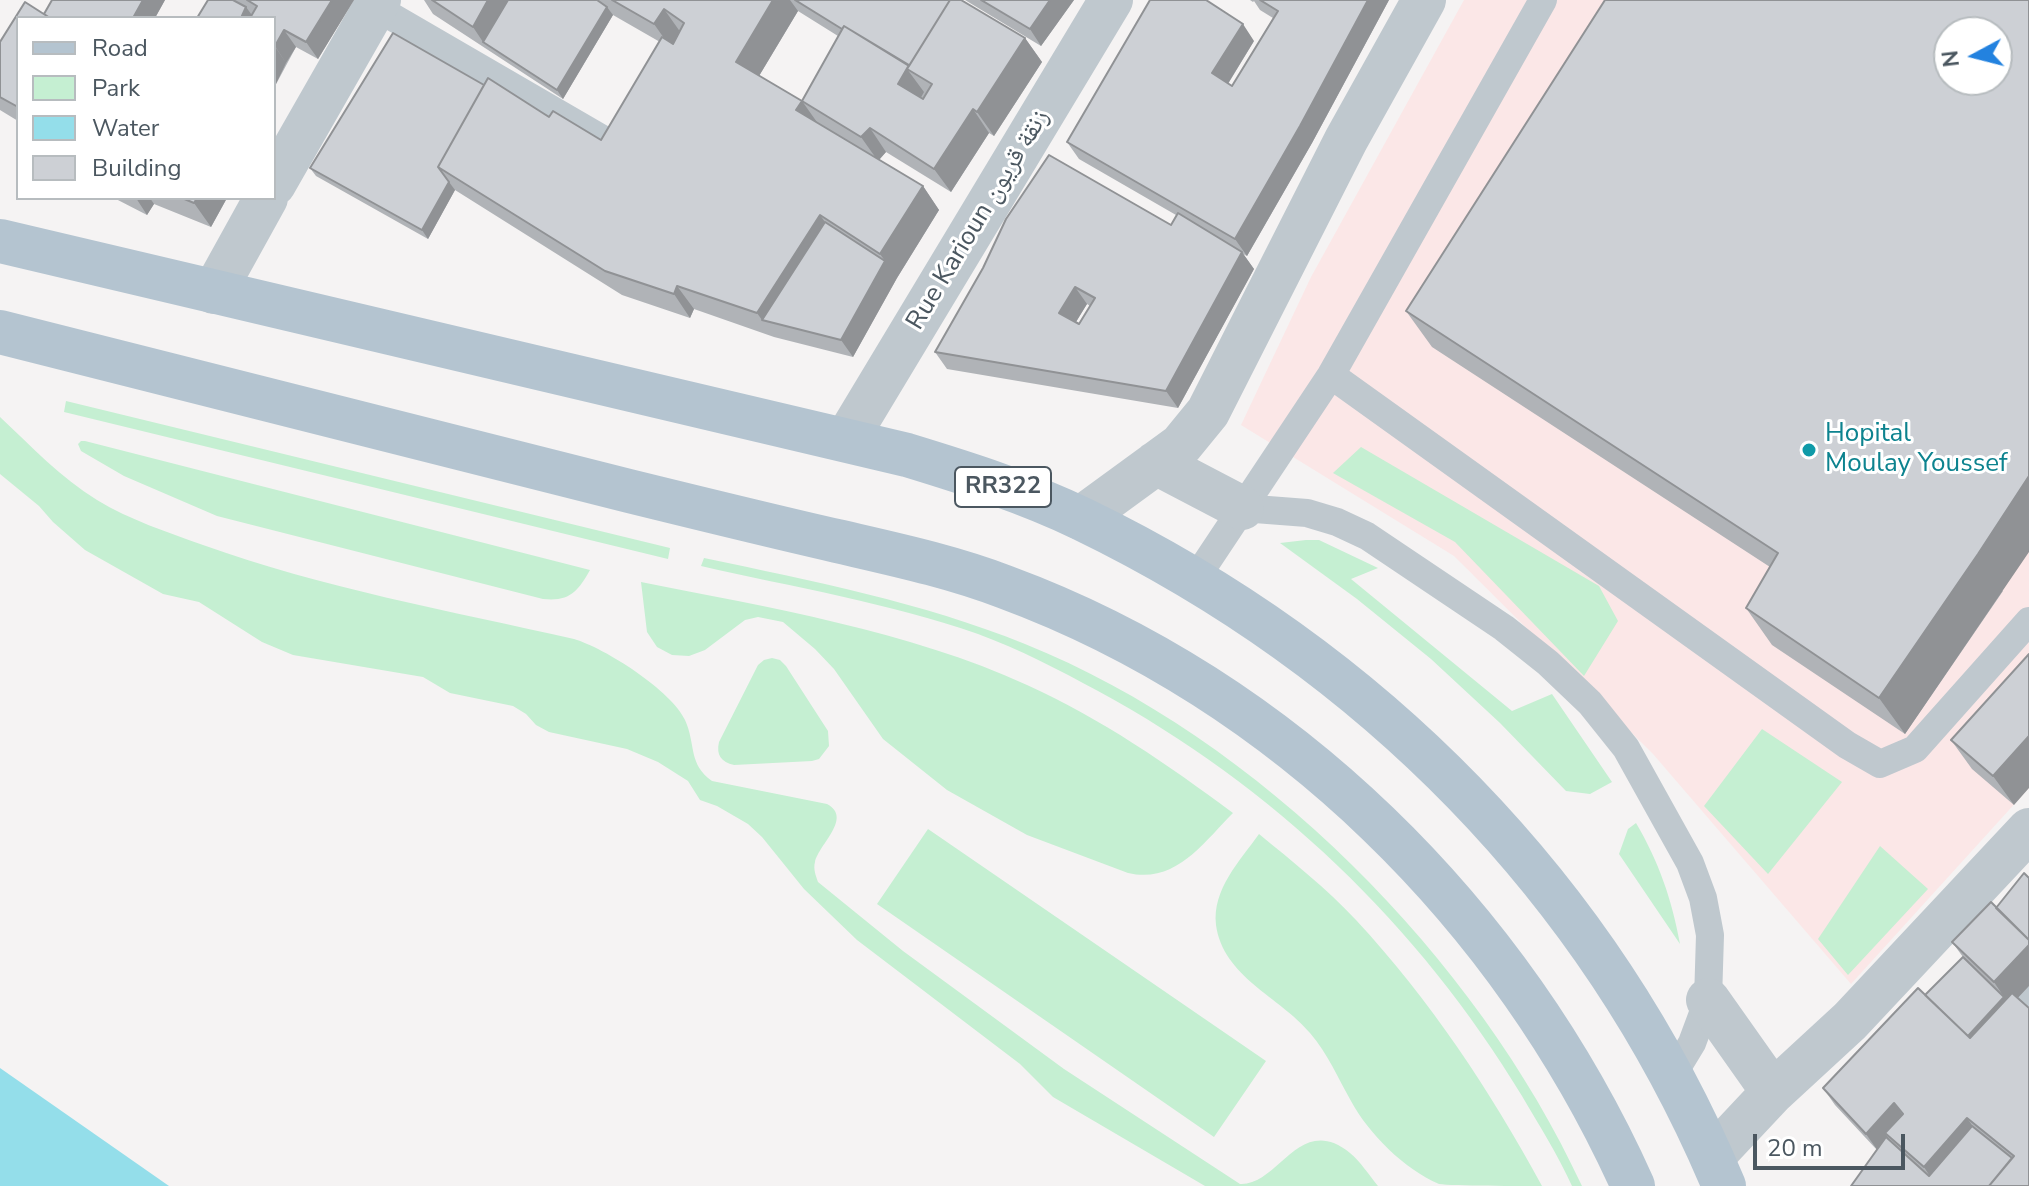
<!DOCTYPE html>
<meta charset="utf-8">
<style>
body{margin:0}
#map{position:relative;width:2029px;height:1186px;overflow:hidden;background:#f5f3f3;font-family:"Nunito Sans",sans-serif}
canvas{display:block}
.legend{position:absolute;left:16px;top:16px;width:260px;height:184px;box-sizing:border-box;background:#fff;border:2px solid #b7bcbf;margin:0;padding:10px 14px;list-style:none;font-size:24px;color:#4b5760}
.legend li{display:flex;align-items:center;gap:16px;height:40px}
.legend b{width:40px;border:2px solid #b7bcbf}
.north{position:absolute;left:1933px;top:16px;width:80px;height:80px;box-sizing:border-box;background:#fff;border:2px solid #b7bcbf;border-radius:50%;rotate:263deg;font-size:22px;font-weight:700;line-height:32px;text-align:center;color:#4b5760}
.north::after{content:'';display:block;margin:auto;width:28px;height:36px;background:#2382df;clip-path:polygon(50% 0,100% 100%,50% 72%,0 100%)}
.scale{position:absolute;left:1753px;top:1134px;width:152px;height:36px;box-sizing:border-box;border:4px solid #4b5760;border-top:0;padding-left:10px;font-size:24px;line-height:28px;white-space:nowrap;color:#4b5760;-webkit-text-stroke:6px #fff;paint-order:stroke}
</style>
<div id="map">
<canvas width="2029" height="1186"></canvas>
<ul class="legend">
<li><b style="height:10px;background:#b4c4d0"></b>Road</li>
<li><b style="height:22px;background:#c5efd2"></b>Park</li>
<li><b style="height:22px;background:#94deea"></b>Water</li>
<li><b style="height:22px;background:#cdd0d5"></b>Building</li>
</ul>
<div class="north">N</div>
<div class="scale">20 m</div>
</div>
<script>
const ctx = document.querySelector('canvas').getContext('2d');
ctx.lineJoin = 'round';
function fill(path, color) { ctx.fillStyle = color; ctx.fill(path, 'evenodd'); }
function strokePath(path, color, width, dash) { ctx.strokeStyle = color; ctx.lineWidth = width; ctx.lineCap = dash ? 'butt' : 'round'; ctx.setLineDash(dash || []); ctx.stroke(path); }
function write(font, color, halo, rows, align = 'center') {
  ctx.font = font + ' "Nunito Sans","Noto Naskh Arabic",sans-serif'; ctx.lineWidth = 6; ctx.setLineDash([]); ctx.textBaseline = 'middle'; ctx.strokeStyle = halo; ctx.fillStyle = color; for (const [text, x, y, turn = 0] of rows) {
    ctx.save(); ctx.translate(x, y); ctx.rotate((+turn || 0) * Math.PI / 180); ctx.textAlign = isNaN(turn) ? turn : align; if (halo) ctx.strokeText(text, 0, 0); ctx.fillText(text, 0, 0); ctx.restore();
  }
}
const medical = new Path2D(`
 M1464 0H2029V788L1851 984 1653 754 1454 556 1241 425 1311 277ZM1949 32H1997V80H1949Z`);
const green = new Path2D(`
 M66 401 670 548 668 559 64 412Z
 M0 417C31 446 61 478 97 500 130 520 167 532 203 545 323 588 450 611 574 639 605 648 672 691 685 720 696 744 688 764 712 781L827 804C853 818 819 844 815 862 813 869 816 876 818 882L903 951 1064 1069 1240 1184C1279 1186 1299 1112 1350 1153 1360 1161 1369 1175 1378 1186H1205L1053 1097 1020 1064 857 940 804 889 762 837 748 824 717 806 700 800 688 781 658 762 627 749 549 732 536 725 526 714 513 706 450 693 423 677 293 655 262 642 199 602 163 594 85 550 53 522 39 506 0 474Z
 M81 441H85L590 570C578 591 570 602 543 599L217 516 124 476 81 451 78 444Z
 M1361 447 1599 586 1618 621 1584 676 1455 542 1333 473Z
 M1306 540H1319L1378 568 1351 579 1512 711 1552 694 1612 782 1590 794 1566 791 1500 723 1431 659 1357 599 1280 543Z
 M704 558C813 581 921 602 1025 644 1259 738 1477 958 1582 1186H1572C1558 1155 1539 1125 1522 1096 1419 925 1273 786 1098 691 1059 670 1019 649 978 634 889 603 793 587 701 566Z
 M641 582C767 607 910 631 1027 685 1102 719 1167 764 1233 813 1203 843 1176 884 1128 873L1027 835 947 790 883 739 834 669 815 649 783 622 758 617 745 620 705 650 689 656 672 655 657 647 647 632Z
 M772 658 780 660 786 666 828 731 829 746 819 759 812 761 734 765C721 762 716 755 719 742L758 665 764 660Z
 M1762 729 1842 782 1768 874 1704 806Z
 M1636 823C1659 862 1672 900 1680 944L1619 854 1628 829Z
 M928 829 1266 1061 1214 1137 877 904Z
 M1259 834C1292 861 1326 888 1356 920 1430 1000 1490 1090 1542 1186 1523 1186 1452 1186 1439 1184 1404 1169 1369 1134 1351 1101 1338 1078 1328 1054 1310 1033 1280 997 1223 977 1216 925 1212 889 1240 861 1259 834Z
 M1880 846 1928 889 1848 975 1818 939Z`);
const water = new Path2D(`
 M0 1068 169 1186H0Z`);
const lane = new Path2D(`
 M375 7 618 148
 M1331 375 1847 745 1880 764 1915 749 2029 621
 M1242 508 1307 513 1337 522 1367 536 1504 628 1548 663 1590 703 1626 748 1690 863 1703 898 1710 935 1708 1000 1692 1043 1672 1076
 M1196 578 1331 375 1543 0`);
const street = new Path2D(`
 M274 184 379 0
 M214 292 266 198
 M846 440 1111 0
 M1156 463 1242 508
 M1081 518 1181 445 1208 412 1346 140 1424 0
 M2027 998 2029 1000
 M1708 1000 1773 1092
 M1712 1157 1773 1092 1850 1021 2029 830`);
const primary = new Path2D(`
 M0 241 907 455C966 473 1026 492 1082 519 1371 659 1599 888 1724 1186
 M0 332C210 385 420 438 629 491 698 508 767 525 837 541 893 554 950 566 1005 587 1284 690 1512 916 1633 1186`);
const wall = new Path2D(`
 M52 0H165L155 18H18V121L0 110V42L25 2 44 14Z
 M208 0H354L318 59 296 47 274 88V18H197Z
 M424 0H790L798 11 759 76 802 101 838 36 798 11 790 0H961L1025 38 1042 62 994 136 989 133 951 192 886 152 879 160 923 186 939 210 897 278 853 357 774 337 694 309 690 318 622 295 455 190 428 239 316 176 310 168 484 85 601 140 660 42 613 15 563 99 433 14Z
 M965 0H1074L1041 46Z
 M1250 0H1389L1312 143 1247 256 1243 254 1254 269 1178 408 947 369 935 352 1171 225 1176 215 1079 159 1067 142 1254 41 1228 84 1232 86 1273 18 1260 10 1254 1 1253 2ZM1087 304 1090 306 1079 324 1076 322Z
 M114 198H227L211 227 154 204 147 215Z
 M1406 311 2003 591 1905 734 1772 645 1746 608 1770 567 1432 347Z
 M2029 654 2014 805 1972 769 1951 740Z
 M1952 942 2018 998 2029 1186H1851L1877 1150 1835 1105 1823 1088 1925 995 1963 957Z`);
const shadedWall = new Path2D(`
 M143 0H165L155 18H133Z
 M332 0H354L318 59 306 42Z
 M488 0H519L483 42 473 27Z
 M773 0H790L798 11 753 86 736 62Z
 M1050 0H1074L1041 46 1030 29Z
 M1368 0H1389L1312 143 1247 256 1235 239Z
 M246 7 254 18H241Z
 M607 7 613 15 563 99 557 90Z
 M664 9 681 33 671 48 654 24Z
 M1243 24 1254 41 1224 90 1212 73Z
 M284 30 296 47 286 63 275 46Z
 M1025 38 1042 62 994 136 977 112Z
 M274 45 286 63 274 88Z
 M907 69 924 92 915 108 898 84Z
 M802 101 819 125 796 110Z
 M973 109 989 133 951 192 934 169Z
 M870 128 886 152 878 161 861 137Z
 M449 182 455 190 428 239 422 230Z
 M923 186 939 210 897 278 853 357 841 340 885 261 880 254Z
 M136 198H150L154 204 147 215Z
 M197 198H227L211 227 194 203Z
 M820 215 837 239 762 320 757 313Z
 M1242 252 1254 269 1178 408 1166 391Z
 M677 286 694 309 690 318 674 294Z
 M1075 287 1087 304 1071 330 1059 313Z
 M2029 476V552L1905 734 1879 698Z
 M2029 736V788L2014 805 1993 776Z
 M2029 945V986L1972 1047 1966 1038 2004 997 1994 982Z
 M1894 1103 1906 1120 1885 1133 1889 1139 1878 1151 1866 1134Z
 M1967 1118 1979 1135 1935 1184 1924 1167Z`);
const building = new Path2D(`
 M52 0H143L133 18H50L44 14Z
 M208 0H233L246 7 241 18H197Z
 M247 0H332L306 42 284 30 275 46 274 18H250L257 6Z
 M432 0H488L473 27Z
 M508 0H597L607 7 557 90 483 42Z
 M612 0H773L736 62 802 101 844 26 909 65 898 84 923 99 932 84 907 69 950 0H961L1025 38 977 112 973 109 934 169 870 128 861 137 802 101 796 110 923 186 880 254 820 215 757 313 677 286 674 294 605 271 438 167 488 78 549 117 553 111 601 140 662 37 673 44 684 23 664 9 654 24Z
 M795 0H950L909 66 844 26 842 29Z
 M981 0H1050L1030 29Z
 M1150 0H1206L1243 24 1212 73 1232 86 1278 11 1260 0H1368L1300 126 1235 239 1067 142Z
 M1605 0H2029V476L1978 554 1879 698 1746 608 1778 553 1406 311ZM1949 32H1997V80H1949Z
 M25 2 50 18H18V107L0 97V42Z
 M393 33 484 85 438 167 449 182 422 230 310 168Z
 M1049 155 1171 225 1178 213 1242 252 1166 391 935 352 983 268 1006 219ZM1075 287 1095 298 1079 324 1059 313Z
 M182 198H197L194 203Z
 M825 222 885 261 841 340 762 320Z
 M2029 654V736L1993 776 1951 740Z
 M2024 873 2029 878V940L1996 908Z
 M1991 902 2029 940V945L1994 982 1952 942Z
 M1963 957 2004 997 1968 1036 1925 995Z
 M1918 988 1970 1038 2012 993 2029 1008V1186H1989L2014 1156 1967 1118 1924 1167 1885 1133 1903 1114 1894 1103 1866 1134 1823 1088Z
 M1972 1126 2012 1158 1989 1186H1851L1886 1137 1929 1176Z`);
const markers = [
 [1809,450,8,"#0f9aa8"]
];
const shields = [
 [1003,487,96]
];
const shieldNames = [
 ["RR322",1003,487]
];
const streetNames = [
 ["Rue Karioun زنقة قريون",979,220,-59]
];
const cultureNames = [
 ["Hopital",1825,435],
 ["Moulay Youssef",1825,465]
];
fill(medical, '#fbe7e7');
fill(green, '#c5efd2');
fill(water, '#94deea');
strokePath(lane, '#bfc8ce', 28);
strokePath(street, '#bfc8ce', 44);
strokePath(primary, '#b4c4d0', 44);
fill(wall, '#b0b3b7');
fill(shadedWall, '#909295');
fill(building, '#cdd0d5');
strokePath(building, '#909295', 2);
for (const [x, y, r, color] of markers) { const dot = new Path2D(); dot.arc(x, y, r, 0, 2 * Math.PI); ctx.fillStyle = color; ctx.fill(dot); strokePath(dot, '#fff', 3); }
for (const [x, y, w] of shields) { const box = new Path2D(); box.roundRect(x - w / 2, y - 20, w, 40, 6); ctx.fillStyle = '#fff'; ctx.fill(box); strokePath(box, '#4b5760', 2); }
write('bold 24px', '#4b5760', null, shieldNames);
write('26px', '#4b5760', '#fff', streetNames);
write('26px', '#0d838f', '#fff', cultureNames, 'left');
</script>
